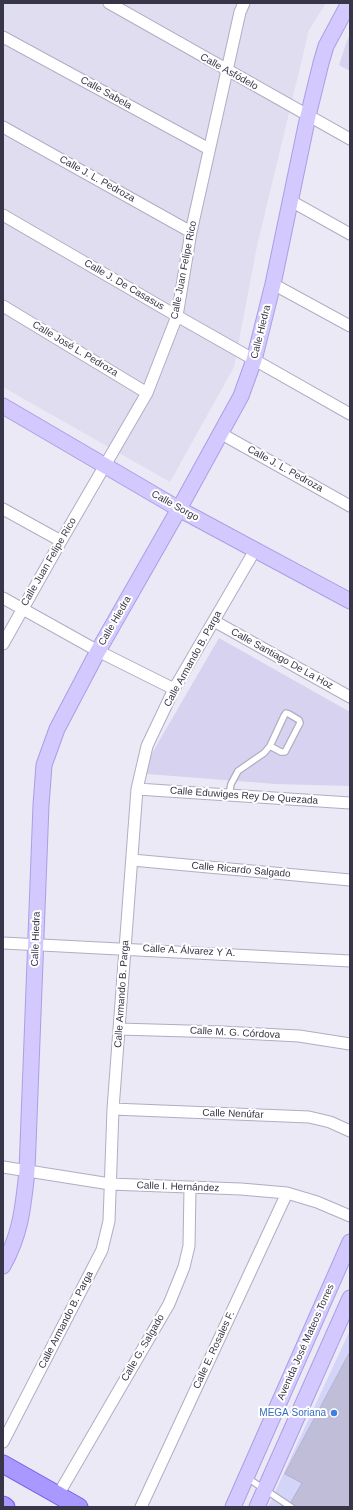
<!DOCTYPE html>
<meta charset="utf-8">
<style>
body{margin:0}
#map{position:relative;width:353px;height:1510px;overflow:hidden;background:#eae9f5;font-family:Helvetica,sans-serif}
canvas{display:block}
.frame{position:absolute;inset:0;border:4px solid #373649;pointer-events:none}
</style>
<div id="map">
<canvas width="353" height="1510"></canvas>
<div class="frame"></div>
</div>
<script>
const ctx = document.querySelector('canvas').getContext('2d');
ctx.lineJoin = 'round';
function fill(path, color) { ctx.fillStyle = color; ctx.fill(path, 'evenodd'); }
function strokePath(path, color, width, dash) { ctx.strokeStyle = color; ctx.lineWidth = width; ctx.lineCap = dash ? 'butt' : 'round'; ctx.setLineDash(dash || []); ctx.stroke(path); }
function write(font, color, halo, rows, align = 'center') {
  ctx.font = font + ' Helvetica,sans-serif'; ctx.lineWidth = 4; ctx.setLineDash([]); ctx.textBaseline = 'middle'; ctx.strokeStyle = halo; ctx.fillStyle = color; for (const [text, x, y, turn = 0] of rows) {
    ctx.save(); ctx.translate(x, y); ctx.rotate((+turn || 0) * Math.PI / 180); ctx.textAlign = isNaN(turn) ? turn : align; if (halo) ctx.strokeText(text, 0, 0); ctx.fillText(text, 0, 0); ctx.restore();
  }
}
const residential = new Path2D(`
 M3 3H326L309 30 257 246 234 367 170 482 3 387Z`);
const commercial = new Path2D(`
 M350 1330V1507H268Z`);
const education = new Path2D(`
 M350 35V71L339 65 347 41Z
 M219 638 350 712V786L276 784 147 774 148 760Z`);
const building = new Path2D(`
 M350 1352V1507H295L291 1502 302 1483 285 1474Z`);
const lane = new Path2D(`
 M229 795 231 784 238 771 264 753 270 746 284 716 286 713 289 714 299 720 300 723 285 752H281L270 746
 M246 1477 291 1507`);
const street = new Path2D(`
 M109 3 350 139
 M3 37 209 149
 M3 127 191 232
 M291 201 350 234
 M3 215 177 316 350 414
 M273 284 350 326
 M3 306 147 393
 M220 433 350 506
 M3 509 61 541
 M3 598 98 651 174 689
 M214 621 350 697
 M3 644 61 541 147 393 177 316 191 232 240 12 244 3
 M137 789 350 803
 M132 860 350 880
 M3 943 350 961
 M119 1029 222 1032 299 1036 350 1044
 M113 1109 309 1117 330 1122 350 1131
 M3 1167 110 1184 241 1189 287 1193 317 1202 350 1216
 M3 1442 102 1250 109 1221 113 1109 137 789 147 746 174 689 255 550
 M58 1495 169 1304 184 1267 189 1246 190 1188
 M141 1507 287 1193`);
const secondary = new Path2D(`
 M3 406 179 509 350 601
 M3 1266C21 1233 23 1208 27 1171L41 805 44 765 57 729 98 651 179 509 241 396 254 360 273 284 308 116 321 63 326 46 349 3
 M233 1507 350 1242
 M257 1507 350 1298`);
const primary = new Path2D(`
 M3 1464 79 1507
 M3 1505 6 1507`);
const markers = [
 [334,1413,4,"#3f7fe0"]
];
const streetNames = [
 ["Calle Asfódelo",229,72,29],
 ["Calle Sabela",106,93,29],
 ["Calle J. L. Pedroza",97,179,29],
 ["Calle Juan Felipe Rico",184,270,-79],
 ["Calle J. De Casasus",124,285,30],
 ["Calle Hiedra",261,332,-76],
 ["Calle José L. Pedroza",75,349,31],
 ["Calle J. L. Pedroza",285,469,29],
 ["Calle Sorgo",175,506,29],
 ["Calle Juan Felipe Rico",49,562,-60],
 ["Calle Hiedra",115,621,-60],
 ["Calle Armando B. Parga",193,659,-61],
 ["Calle Santiago De La Hoz",282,659,29],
 ["Calle Eduwiges Rey De Quezada",244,796,4],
 ["Calle Ricardo Salgado",241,870,5],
 ["Calle Hiedra",36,939,-88],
 ["Calle A. Álvarez Y A.",189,951,3],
 ["Calle Armando B. Parga",122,994,-86],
 ["Calle M. G. Córdova",235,1033,3],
 ["Calle Nenúfar",233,1114,2],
 ["Calle I. Hernández",178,1187,2],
 ["Calle Armando B. Parga",66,1320,-63],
 ["Avenida José Mateos Torres",306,1342,-66],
 ["Calle G. Salgado",143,1348,-60],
 ["Calle E. Rosales F.",214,1350,-65]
];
const shopNames = [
 ["MEGA Soriana",326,1413]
];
fill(residential, '#e0ddf0');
fill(commercial, '#d4d3f8');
fill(education, '#d7d2ef');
fill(building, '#bfbdd8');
strokePath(building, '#b2b0d3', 1);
strokePath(lane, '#b0adc4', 8);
strokePath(street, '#b0adc4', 13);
strokePath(secondary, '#ab9ee4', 17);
strokePath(primary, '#7561eb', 19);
strokePath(lane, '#fff', 5.5);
strokePath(street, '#fff', 11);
strokePath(secondary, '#d4c9ff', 15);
strokePath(primary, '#a898ff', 17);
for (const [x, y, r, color] of markers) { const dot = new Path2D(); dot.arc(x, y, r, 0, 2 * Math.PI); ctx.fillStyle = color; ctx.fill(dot); strokePath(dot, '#fff', 1.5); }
write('10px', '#373649', '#fff', streetNames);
write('10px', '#366cbe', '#fff', shopNames, 'right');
</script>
